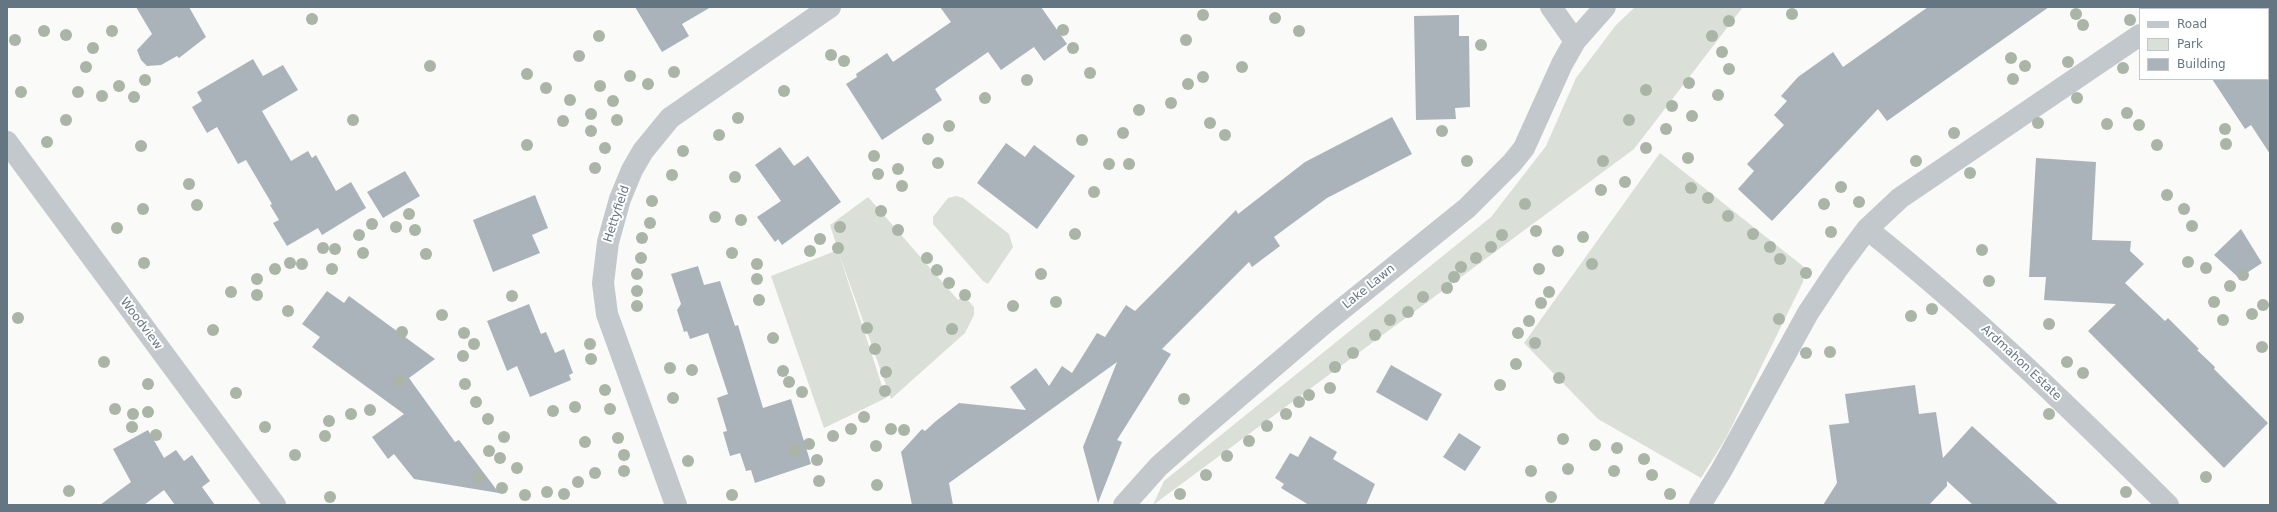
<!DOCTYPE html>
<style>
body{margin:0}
#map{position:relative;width:2277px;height:512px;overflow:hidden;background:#fafaf8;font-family:"DejaVu Sans",sans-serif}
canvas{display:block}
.frame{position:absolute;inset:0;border:8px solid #657683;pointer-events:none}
.legend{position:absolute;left:2139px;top:8px;width:130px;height:72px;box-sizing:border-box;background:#fff;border:1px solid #c1c8cd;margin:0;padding:5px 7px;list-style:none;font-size:12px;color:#657683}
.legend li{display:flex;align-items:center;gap:8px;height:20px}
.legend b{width:20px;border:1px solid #c1c8cd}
</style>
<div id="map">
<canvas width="2277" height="512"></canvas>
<div class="frame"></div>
<ul class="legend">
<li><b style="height:5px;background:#c3c8cc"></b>Road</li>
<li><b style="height:11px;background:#dadfd7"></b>Park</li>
<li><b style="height:11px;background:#aab3b9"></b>Building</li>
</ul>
</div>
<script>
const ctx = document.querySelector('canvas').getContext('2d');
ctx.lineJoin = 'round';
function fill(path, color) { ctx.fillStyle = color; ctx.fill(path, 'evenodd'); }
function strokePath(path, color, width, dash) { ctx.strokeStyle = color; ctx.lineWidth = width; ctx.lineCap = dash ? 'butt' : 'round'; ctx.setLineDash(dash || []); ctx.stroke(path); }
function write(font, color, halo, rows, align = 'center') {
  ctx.font = font + ' "DejaVu Sans",sans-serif'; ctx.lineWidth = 4; ctx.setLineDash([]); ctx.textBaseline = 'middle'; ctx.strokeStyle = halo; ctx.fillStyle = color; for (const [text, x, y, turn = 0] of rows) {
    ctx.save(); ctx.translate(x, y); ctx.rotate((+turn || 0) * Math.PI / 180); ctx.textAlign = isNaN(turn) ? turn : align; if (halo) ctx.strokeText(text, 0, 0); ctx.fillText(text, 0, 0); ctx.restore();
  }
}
const green = new Path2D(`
 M1635 7H1743L1634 149 1153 505 1164 481 1491 217 1546 146 1576 78 1616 25Z
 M1660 153 1804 267 1803 282 1726 438 1701 478 1598 419 1524 343Z
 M956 196 963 198 1009 234 1013 247 988 284 983 281 933 224V217L948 198Z
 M868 197 958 300 963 295 974 307V315L965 333 891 399 838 251 886 398 824 428 771 276 838 250 830 225Z`);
const building = new Path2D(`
 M136 7H189L206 37 179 58 177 56 161 65 147 66 141 60 137 50 152 34Z
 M635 7H711L682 24 689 36 662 52Z
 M940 7H1041L1067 44 1044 61 1034 47 1001 70 988 52 935 89 942 100 882 140 846 84 857 77 856 74 887 53 893 62 951 22Z
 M1928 7H2049L1887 121 1878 109 1772 221 1738 189 1754 171 1747 164 1784 125 1774 115 1787 101 1781 96 1798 77 1833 52 1843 67Z
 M1459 15V36H1469L1470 107 1455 108 1456 119 1416 120 1414 16Z
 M253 59 263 76 283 65 298 90 262 111 291 161 308 151 312 158 316 155 336 191 351 182 366 208 322 235 318 228 287 246 273 223 279 220 270 205 272 204 246 160 238 164 217 127 207 133 192 107 202 101 197 92Z
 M2212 79H2270V154L2251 125 2245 129Z
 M1392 117 1412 154 1327 198 1274 237 1280 246 1252 267 1249 262 1162 349 1171 354 1117 440 1122 442 1098 503 1083 447 1117 362 949 483 953 505H912L901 452 922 429 925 431 936 421 959 403 1026 410 1010 387 1036 368 1049 386 1062 366 1072 373 1097 333 1105 337 1126 305 1135 311 1236 210 1238 214 1305 162Z
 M1006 143 1025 157 1034 145 1075 176 1037 229 977 183Z
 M780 147 794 166 808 156 841 202 782 245 778 239 775 242 757 217 781 201 755 165Z
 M2036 158 2096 162 2092 240 2131 241 2130 251 2144 264 2125 283 2165 321 2168 318 2199 349 2197 350 2215 367 2214 369 2268 423 2224 468 2088 331 2116 304 2044 300 2046 277H2029Z
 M405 171 420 196 383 218 367 192Z
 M535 195 548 228 532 235 540 253 493 272 473 220Z
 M2241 229 2262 263 2239 278 2214 255Z
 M698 266 704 285 720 281 735 326 738 325 763 408 791 399 811 464 755 483 751 470 746 471 740 453 730 456 723 432 727 431 717 398 728 394 708 333 690 339 687 331 684 332 677 310 681 304 671 274Z
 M327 291 344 303 349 296 435 359 409 378 455 442 459 440 499 493 414 479 394 454 388 459 372 437 404 414 312 347 320 337 302 324Z
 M529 304 541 334 546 332 555 353 564 349 573 373 569 375 571 380 530 397 517 366 507 371 487 321Z
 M1391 365 1442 394 1427 421 1376 392Z
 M1915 385 1919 414 1936 412 1943 458 1972 426 2059 505H1973L1947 481V486L1929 505H1823L1837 483 1829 425 1849 423 1845 394Z
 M148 430 164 458 176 450 184 461 192 455 210 481 202 487 215 505H175L164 490 144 505H100L131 482 113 449Z
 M1459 433 1481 447 1465 471 1443 457Z
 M1310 436 1337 452 1333 459 1375 484 1366 505H1309L1281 488 1284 484 1275 478 1290 453 1298 457Z`);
const street = new Path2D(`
 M1551 7 1575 41
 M2178 9 2181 7
 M7 142 275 505
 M1867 229C1974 314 2071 409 2168 505
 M676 505 607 314 603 283 608 242 620 199 632 170 643 151 670 118 830 7
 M1124 505 1159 466 1202 428 1326 322 1467 208 1512 163 1524 148 1562 64 1575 41 1605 7
 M1700 505 1721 471 1808 313 1838 268 1867 229 1900 198 2140 35`);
const trees = [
 [1792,14],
 [2076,14],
 [1203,15],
 [1275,18],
 [312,19],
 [2130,20],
 [1729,21],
 [2083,25],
 [1063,30],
 [44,31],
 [112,31],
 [1299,31],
 [66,35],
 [599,36],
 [1712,36],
 [15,40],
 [1186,40],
 [1481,45],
 [93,48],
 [1073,48],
 [1722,52],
 [831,55],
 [579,56],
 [2011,58],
 [844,61],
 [2068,62],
 [430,66],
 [2025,66],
 [86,67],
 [1242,67],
 [2123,68],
 [1729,69],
 [674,72],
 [1090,73],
 [527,74],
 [630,76],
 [1203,77],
 [2013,79],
 [145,80],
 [1027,80],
 [1689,83],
 [648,84],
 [1188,84],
 [119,86],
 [600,86],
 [546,88],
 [1646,90],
 [784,91],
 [21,92],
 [78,92],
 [1718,95],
 [102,96],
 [134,97],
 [985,98],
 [2077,98],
 [570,100],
 [613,101],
 [1171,103],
 [1672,106],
 [1139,110],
 [2127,113],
 [591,114],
 [1692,116],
 [738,118],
 [66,120],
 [353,120],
 [617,120],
 [1629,120],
 [563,121],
 [1210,123],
 [2038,123],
 [2107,124],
 [2139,125],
 [949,126],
 [1666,129],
 [2225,129],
 [591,131],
 [1442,131],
 [1123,133],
 [1954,133],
 [719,135],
 [1225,135],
 [928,139],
 [1082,140],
 [47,142],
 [2226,144],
 [527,145],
 [2157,145],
 [141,146],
 [605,148],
 [1646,148],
 [683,151],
 [874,156],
 [1688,158],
 [1467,161],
 [1603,161],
 [1916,161],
 [938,163],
 [1109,164],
 [1129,164],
 [595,168],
 [898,169],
 [1970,173],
 [878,174],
 [672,175],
 [735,177],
 [1625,182],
 [189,184],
 [902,186],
 [1841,187],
 [1691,188],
 [1601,190],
 [1094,192],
 [2167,195],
 [1708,198],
 [652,201],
 [1859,202],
 [1525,204],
 [1824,204],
 [197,205],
 [143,209],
 [2184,209],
 [881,211],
 [409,214],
 [1728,216],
 [715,217],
 [741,220],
 [650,223],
 [372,224],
 [2192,226],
 [396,227],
 [840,227],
 [117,228],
 [415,230],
 [898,230],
 [1536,231],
 [1831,232],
 [1075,234],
 [1753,234],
 [359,235],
 [1502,235],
 [1583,237],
 [642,238],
 [820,239],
 [1491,247],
 [1770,247],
 [323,248],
 [838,248],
 [335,249],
 [1982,250],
 [810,251],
 [1558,251],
 [363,253],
 [732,253],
 [426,254],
 [641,258],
 [927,258],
 [1476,258],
 [1780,259],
 [2188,262],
 [144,263],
 [290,263],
 [302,264],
 [757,264],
 [1592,264],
 [1461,267],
 [2206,268],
 [275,269],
 [332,269],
 [1539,269],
 [937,270],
 [1806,273],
 [637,274],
 [1041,274],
 [2243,275],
 [1454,277],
 [257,279],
 [757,279],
 [1989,281],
 [949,283],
 [2230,286],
 [1447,288],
 [637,291],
 [231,292],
 [1549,292],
 [257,295],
 [965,295],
 [512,296],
 [1423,297],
 [759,300],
 [1056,302],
 [2214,302],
 [1541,303],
 [2263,305],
 [637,306],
 [1013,306],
 [1932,309],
 [288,311],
 [1408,312],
 [2252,314],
 [442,315],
 [1911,316],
 [18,318],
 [1779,319],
 [1390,320],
 [2223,320],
 [1529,321],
 [2049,324],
 [867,328],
 [952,329],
 [213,330],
 [402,332],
 [464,333],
 [1518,333],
 [1375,335],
 [773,338],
 [1535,343],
 [474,344],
 [590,344],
 [2262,347],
 [875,349],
 [1830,352],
 [1353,353],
 [1806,353],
 [463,356],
 [591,359],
 [104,362],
 [2067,362],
 [1516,364],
 [1335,367],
 [670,368],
 [692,370],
 [783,371],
 [886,372],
 [2083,373],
 [1559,378],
 [399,380],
 [789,382],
 [148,384],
 [465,384],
 [1500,385],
 [1330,388],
 [605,390],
 [885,391],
 [802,392],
 [236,393],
 [1309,395],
 [673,398],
 [1184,399],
 [476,402],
 [1299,402],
 [575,407],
 [115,409],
 [610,409],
 [370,410],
 [553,411],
 [148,412],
 [133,414],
 [351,414],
 [1286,414],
 [2049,414],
 [864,417],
 [488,419],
 [329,421],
 [1267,426],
 [132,427],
 [265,427],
 [851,429],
 [891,429],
 [904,430],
 [156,435],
 [325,436],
 [833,436],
 [504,437],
 [618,438],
 [1563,439],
 [1249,441],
 [585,442],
 [809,444],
 [1595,445],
 [876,446],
 [1617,448],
 [794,450],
 [489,451],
 [295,455],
 [624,455],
 [1227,456],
 [500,458],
 [1644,459],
 [817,460],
 [688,461],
 [517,468],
 [1568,469],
 [624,471],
 [1531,471],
 [1614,471],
 [595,473],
 [1206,475],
 [1652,475],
 [2206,477],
 [478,478],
 [819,481],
 [578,482],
 [877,485],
 [502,488],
 [69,491],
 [547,492],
 [2126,492],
 [564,494],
 [1180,494],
 [1670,494],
 [525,495],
 [732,495],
 [330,497],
 [1551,497]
];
const streetNames = [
 ["Hettyfield",617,214,-72],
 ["Lake Lawn",1369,287,-39],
 ["Woodview",141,324,53],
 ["Ardmahon Estate",2021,363,43]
];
fill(green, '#dadfd7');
fill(building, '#aab3b9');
strokePath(street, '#c3c8cc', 22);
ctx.fillStyle = '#aab4a7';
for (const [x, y] of trees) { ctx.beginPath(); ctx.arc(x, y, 6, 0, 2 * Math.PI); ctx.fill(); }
write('12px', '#657683', '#fff', streetNames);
</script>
